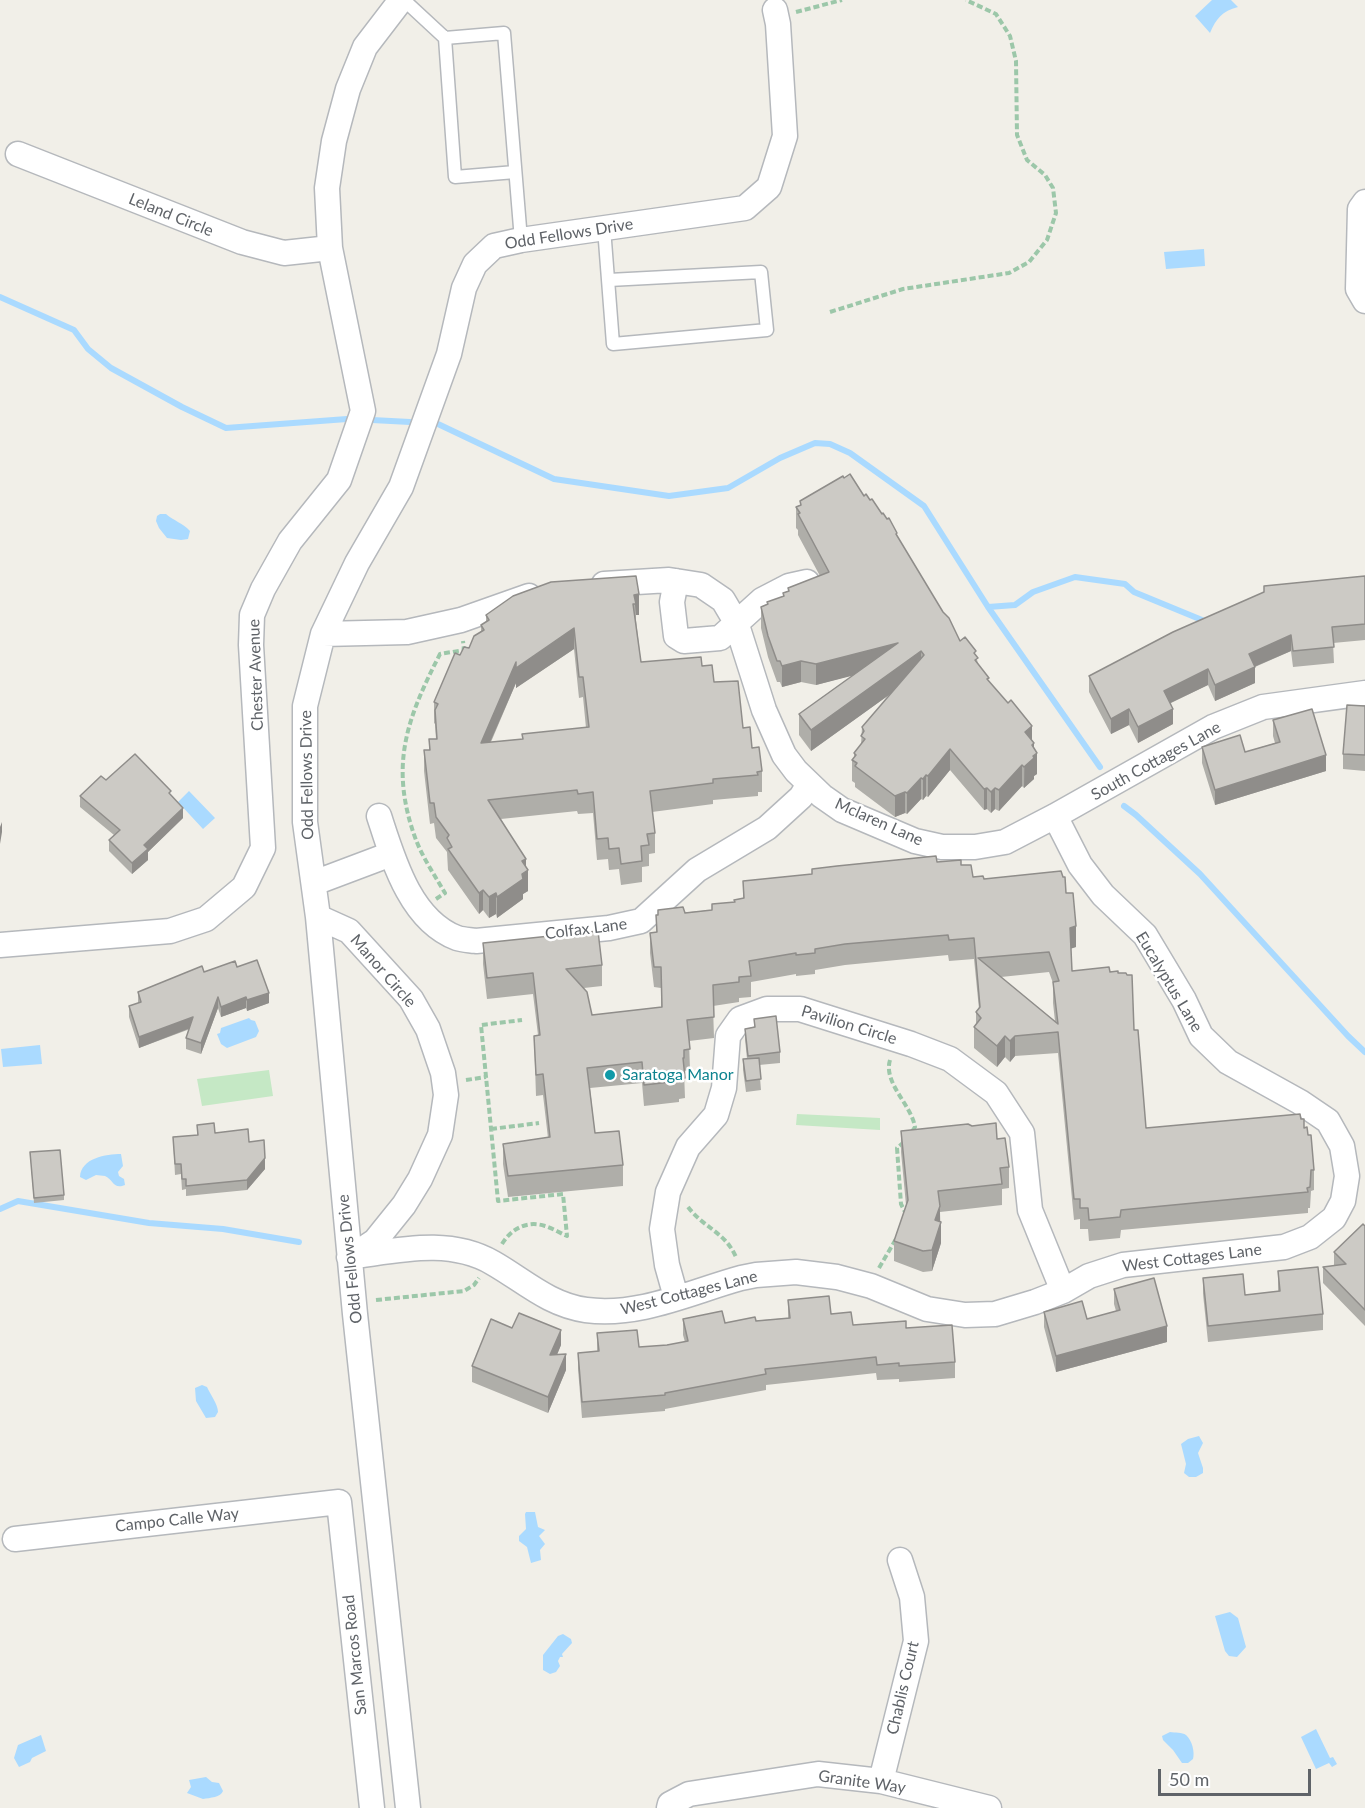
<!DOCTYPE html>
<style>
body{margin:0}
#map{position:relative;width:1365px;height:1808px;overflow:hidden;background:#f1efe8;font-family:Lato,sans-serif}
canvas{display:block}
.scale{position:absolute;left:1158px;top:1769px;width:153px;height:27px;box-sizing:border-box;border:3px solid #5f6368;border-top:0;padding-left:8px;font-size:18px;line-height:21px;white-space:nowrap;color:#5f6368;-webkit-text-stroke:4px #fff;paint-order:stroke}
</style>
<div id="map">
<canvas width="1365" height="1808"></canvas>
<div class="scale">50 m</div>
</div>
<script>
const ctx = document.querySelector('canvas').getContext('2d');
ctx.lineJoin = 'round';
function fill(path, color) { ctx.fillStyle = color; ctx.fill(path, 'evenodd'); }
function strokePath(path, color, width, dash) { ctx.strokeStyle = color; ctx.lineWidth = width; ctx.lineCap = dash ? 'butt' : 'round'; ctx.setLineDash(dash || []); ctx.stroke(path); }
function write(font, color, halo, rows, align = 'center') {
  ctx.font = font + ' Lato,sans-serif'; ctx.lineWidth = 5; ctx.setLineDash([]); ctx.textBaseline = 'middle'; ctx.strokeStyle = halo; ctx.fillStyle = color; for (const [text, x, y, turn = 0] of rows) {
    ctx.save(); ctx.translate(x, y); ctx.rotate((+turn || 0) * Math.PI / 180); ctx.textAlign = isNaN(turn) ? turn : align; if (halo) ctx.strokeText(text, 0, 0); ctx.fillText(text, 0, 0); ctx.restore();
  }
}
const green = new Path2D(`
 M269 1070 273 1096 202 1106 197 1079Z
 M797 1114 880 1118V1130L796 1125Z`);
const water = new Path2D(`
 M1212 0H1231L1238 7C1222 11 1216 19 1210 33L1195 16Z
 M1204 249 1205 266 1166 269 1164 252Z
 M160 514H166C174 521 183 523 190 531L188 539 181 540 167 538 159 528 156 521 157 516Z
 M189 791 215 818 203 829 178 802Z
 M249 1018 251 1020 255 1021 259 1031 256 1037 227 1048 221 1044 217 1034 220 1033 221 1028Z
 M40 1045 42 1064 3 1067 1 1049Z
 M121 1154 123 1166 118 1172 119 1176 124 1179 125 1185C113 1190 113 1179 105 1176L96 1175 86 1180 80 1177C81 1158 106 1154 121 1154Z
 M202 1385 207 1387C210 1394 218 1404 218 1412L215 1417 206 1418 196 1401 195 1388Z
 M1199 1436 1203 1443 1198 1453 1203 1468V1473L1196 1477H1189L1184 1473 1186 1464 1181 1444 1188 1439Z
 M526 1512H535L538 1527 545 1530 539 1536 545 1544 540 1550 541 1560 531 1563 527 1547 519 1541V1536L526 1529 525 1514Z
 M1230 1612 1238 1618 1246 1647 1237 1657 1229 1656 1225 1651 1215 1616Z
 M563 1634 571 1639 572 1643 562 1654 563 1657H560L558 1661 560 1666 556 1672 550 1674 543 1670V1655L558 1636Z
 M1316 1729 1330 1758 1333 1757 1337 1764 1332 1767 1329 1763 1316 1769 1301 1737Z
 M1170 1732C1175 1733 1182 1732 1186 1735 1192 1740 1195 1752 1193 1759L1188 1763H1182L1173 1750 1163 1740 1162 1736Z
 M41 1735 46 1751 32 1758 30 1762 19 1767 14 1758 18 1745Z
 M206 1777 212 1782 219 1783 223 1791C221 1797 210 1798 203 1799L187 1793 191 1787 189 1780Z`);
const stream = new Path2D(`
 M0 297 74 330 88 349 111 368 182 407 226 428 347 419
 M372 420 410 422
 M438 424 554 479 669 496 728 488 780 458 815 443 830 444 850 453 924 506 988 607 1015 605 1033 592 1075 577 1125 584 1134 592 1202 620
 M988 607 1100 767
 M1124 806 1136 815 1200 874 1348 1036 1365 1052
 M0 1209 18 1201 149 1223 223 1229 299 1242`);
const path = new Path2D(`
 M796 12 842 0
 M830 312 903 289 1009 273 1029 262 1047 240 1056 213 1053 188 1045 175 1027 160 1017 135 1016 61 1010 36 996 14 966 0
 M436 899 445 893C435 876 423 858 416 840 389 767 406 720 440 654L464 650 463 641
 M890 1060C883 1083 911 1104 915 1127L911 1133
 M466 1080 486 1077
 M491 1129 539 1123
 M904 1142 897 1148 901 1204 906 1214
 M688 1207C704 1228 725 1232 736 1257
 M502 1244C511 1229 527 1220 545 1226 552 1228 560 1233 567 1236L563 1194 498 1201 481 1025 522 1020
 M879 1268 896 1239
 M376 1300 464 1291 474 1285 479 1278`);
const service = new Path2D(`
 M404 0 445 38
 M515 172 455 177 445 38 504 33 521 240
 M604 228 613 344 767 330 761 272 609 280`);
const minor = new Path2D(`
 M18 154 242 242 284 253 330 248
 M1365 202 1360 209 1358 289 1365 301
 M676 581 672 602 676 636 684 641 720 638 762 600 789 586 807 582
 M604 584 669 580 701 585 723 600 736 622 764 710 784 755 796 771 822 796 842 810 915 841 942 847H975L1005 842 1055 816 1213 727 1263 707 1365 693
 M323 634 407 632 461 620 529 596
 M379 816C393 859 410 920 457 938 463 940 470 940 476 941L609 928 641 921 697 870 767 828 801 797 809 784
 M314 883 391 854
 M318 917 349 931 411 999 428 1029 443 1073 446 1095 440 1135 420 1179 404 1205 375 1241 354 1255
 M0 945 170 931 206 919 244 887 263 848 251 645 252 615 263 589 290 541 339 480 363 411 330 248 327 188 334 141 348 89 365 47 401 0
 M349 1257C397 1251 448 1237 493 1263 523 1280 549 1305 586 1310 640 1317 690 1292 741 1278L756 1275 796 1272 837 1277 871 1286 927 1309 965 1315 995 1314 1035 1302 1063 1291 1089 1276 1123 1265 1284 1247 1310 1237 1334 1218 1343 1201 1347 1176 1342 1146 1328 1121 1300 1102 1228 1062 1201 1036 1184 1000 1145 935 1103 895 1080 865 1055 816
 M676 1297 667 1265 662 1229 668 1192 688 1147 716 1115 724 1088 728 1036 740 1019 767 1009H800L911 1044 950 1059 996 1093 1022 1133 1030 1210 1063 1291
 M15 1539 339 1502 372 1808
 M881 1781 916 1641 912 1597 900 1560
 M408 1808 355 1314 318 917 305 822V706L323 634 357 563 401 487 449 354 464 288 475 264 494 246 521 240 745 208 769 187 785 136 778 24 775 10
 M669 1808 670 1804 689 1794 818 1774 881 1781 989 1808`);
const wall = new Path2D(`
 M864 496 870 500 882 514 897 536 960 641 976 655 978 664 989 682 1032 741 1037 774 1034 776V779L1024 788 1022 786 999 811 995 809 991 813 987 809 984 810 950 770 928 797 926 796 923 800 921 799 907 814 905 813 895 817 855 787V783L852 781V760L854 758V753L861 745 862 727 893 692 811 751 799 735V714L853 675 816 685 801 682 782 687 780 682H777L768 657 761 628V607L783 597V593L788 591V588L820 576 798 535V530L796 528V507L800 505V501Z
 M636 576 639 615H636V620L641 662 702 666 743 728 752 748 762 771V792H758V796L713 800V804L652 812 655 833V853L649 854V866L642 867V882L621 885 619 869 609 870 608 859 597 860 593 813 578 814 577 811 501 819 526 867 528 891 523 894V899L497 918 496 914 489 918 483 910 479 914 448 870 447 852 436 838 434 823 430 824 424 771V750H429V739H436L435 724 434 723V702L460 655 469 648 481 631V625L486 622V615ZM574 649 579 698 583 697 586 728 522 739 491 742 516 683V688Z
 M1365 576V640L1333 643 1334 663 1293 667 1291 651 1255 667V683L1215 701 1208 685 1171 703 1173 724 1138 743 1129 725 1111 734 1089 692V676L1264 592V586Z
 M1365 706V771L1343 769V754Z
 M1273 720 1326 771 1215 805 1202 763V747L1245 752 1275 743 1273 736Z
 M106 780 171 795 183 818 148 852V860L132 874 109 851V840L114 835 80 807V796Z
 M937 862 961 865 973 877 1066 893 1076 947 1071 948 1072 971 1110 972 1134 1030 1146 1128H1304L1314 1170V1190L1311 1191 1310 1208H1308V1213L1121 1230 1120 1238 1089 1241 1088 1229H1080V1219L1074 1220 1058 1053 1015 1056 1010 1062 1005 1057 997 1067 974 1048V1027L976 1024V1012L979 1009 974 959 949 961 948 955 845 965 815 970V974L796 976V974L751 982V997L739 998V1002L713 1006 714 1038 689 1041 690 1070 684 1071 685 1098 679 1099V1102L644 1106 642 1083 590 1088 595 1133 623 1165V1186L508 1197 503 1164V1144L548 1138 543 1095 536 1096 534 1036 538 1035 533 994 487 999 483 964V943L602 965V986L584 988 592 1015 661 1007V988L654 987 650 953V933L656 932V915L712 910 734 902 743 898V881ZM1049 972 1053 983V1003L1055 1021 1001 977Z
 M237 967 269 1003 247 1011 246 1008 221 1017 218 1008 201 1054 186 1049V1038L190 1029 139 1048 129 1017V1006L138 1003V992L204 972Z
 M754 1019 780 1052V1063L759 1065 761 1090 746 1092 743 1070V1059H747L745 1039V1029L754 1027Z
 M197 1125 215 1133 249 1142 265 1169 247 1190 186 1196V1189L182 1190 181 1174 175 1175 173 1137 197 1135Z
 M901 1131 997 1139 1009 1167V1188L1002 1189V1205L940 1212 941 1243 932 1271 923 1272 894 1261V1241L906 1205 901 1152Z
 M30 1152 64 1195V1200L34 1203Z
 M1365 1226V1326L1323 1283V1267L1334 1266V1252Z
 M1278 1271 1323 1314V1330L1208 1342 1203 1294V1278L1245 1295 1278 1291Z
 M1114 1289 1167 1342 1056 1372 1044 1327V1312L1087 1319 1116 1311 1114 1304Z
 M788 1300 831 1314 853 1325 906 1328 955 1362V1378L899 1382V1379L877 1380 876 1373 766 1385V1390L665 1409V1411L582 1418 578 1369V1353L597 1352V1333L639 1347 667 1345 685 1342 683 1335V1319L725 1323 788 1318Z
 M512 1328 561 1345 557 1355 566 1370 548 1413 472 1382V1366Z`);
const shadedWall = new Path2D(`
 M639 594V615H636L634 595Z
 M574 628V649L516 688V668Z
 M1291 635V651L1249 669V654Z
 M898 643V664L816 685V664Z
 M921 651V672L811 751V730Z
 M801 661V682L782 687V666Z
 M516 662V683L481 763V743Z
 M1255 667V683L1215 701V685Z
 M1208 669V685L1164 706V691Z
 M1129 709V725L1111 734V719Z
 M1173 709V724L1138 743V727Z
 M1032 726V745L1034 743V755L1037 753V774L1034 776V779L1024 788 1025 732Z
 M950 749V770L928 797V776Z
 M1326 755V771L1215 805V790Z
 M1022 765V786L999 811V790Z
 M926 775V796L923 800V779Z
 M921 778V799L907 814V793Z
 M987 788V809L984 810V789Z
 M995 788V809L991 813V792Z
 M905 792V813L895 817V796Z
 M183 808V818L148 852V860L132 874V863L144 845Z
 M2 822V832L0 844V827Z
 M526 859V871L528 870V891L523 894V899L497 918V897L522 861Z
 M483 890V910L479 914V893Z
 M496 893V914L489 918V897Z
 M1076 926V947L1070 949V928Z
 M269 993V1003L247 1011V1000Z
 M218 997V1008L201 1054V1043Z
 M246 997V1008L221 1017V1007Z
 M193 1017V1027L139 1048V1037Z
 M1005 1036V1057L997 1067V1046Z
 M1015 1036V1056L1010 1062V1041Z
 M265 1158V1169L247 1190V1180Z
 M940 1206V1226L941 1222V1243L932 1271V1250L935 1220Z
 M1167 1326V1342L1056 1372V1356Z
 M561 1330V1345L550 1371V1355Z
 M566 1354V1370L548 1413V1397Z`);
const building = new Path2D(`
 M850 474 864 496 866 494 870 500 872 499 882 514 883 513 887 519 889 518 897 533 896 534 943 612 949 618 960 641 965 637 976 651 974 653 978 658 975 660 989 678 987 679 1008 703 1011 700 1032 726 1025 732 1034 743 1032 745 1037 753 1033 756 1034 758 1024 767 1022 765 999 790 995 788 991 792 987 788 984 789 950 749 928 776 926 775 923 779 921 778 907 793 905 792 895 796 855 766 857 763 852 760 856 755 854 753 865 739 861 736 864 731 862 727 924 655 921 651 811 730 799 714 898 643 816 664 801 661 782 666 780 661H777L768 636 761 607 768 604 767 602 784 596 783 593 789 591 788 588 829 572 798 514 800 513 796 507 801 505 800 501 843 476 844 478Z
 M636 576 639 594 634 595 636 604H633L641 662 701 657 702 666 712 665 714 682 738 681 743 728 750 727 752 748 759 747 762 771 757 772 758 775 713 779V783L650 791 655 833 647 834 649 845 641 846 642 861 621 864 619 848 609 849 608 838 597 839 593 792 578 794 577 790 488 800 526 859 522 861 528 870 522 874 523 879 497 897 496 893 489 897 483 890 479 893 448 849 452 847 447 838 449 835 436 817 434 803H430L424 750H430L429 739H437L435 710 438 704 434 702 455 653 460 655 464 647 469 648 474 636 484 630 481 625 489 620 486 615 513 596 551 582ZM574 628 579 677H583L589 727 522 734 523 739 481 743 516 662V668Z
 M1365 576V624L1332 627 1334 647 1293 651 1291 635 1249 654 1255 667 1215 685 1208 669 1164 691 1173 709 1138 727 1129 709 1111 719 1089 676 1173 632 1264 592V586Z
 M1347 705 1365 706V755L1343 754Z
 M1312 709 1326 755 1215 790 1202 747 1240 735 1245 752 1280 742 1273 720Z
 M135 754 171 791 169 793 183 808 144 845 148 849 132 863 109 840 120 830 80 796 101 776 106 780Z
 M936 856 937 862 961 860V865H971L973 877 983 876 984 879 1061 871 1063 877H1065L1066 893H1073L1076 926 1070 928 1072 971 1109 967 1110 972 1118 971V973H1126L1127 975H1132L1134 1030H1138L1146 1128 1300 1114 1301 1119H1304V1128L1307 1127 1308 1135H1311L1314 1170H1311L1310 1187 1307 1188 1308 1192 1121 1210 1120 1217 1089 1220 1088 1208H1080V1199H1074L1058 1032 1015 1036 1010 1041 1005 1036 997 1046 974 1027 981 1018 976 1012 980 1007 974 938 949 940 948 935 845 944 815 949V953L796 955V953L749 961 751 976 739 977V982L713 985 714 1017 687 1020 690 1049 684 1050V1058H683L685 1078H678L679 1081 644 1085 642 1062 587 1068 595 1133 619 1131 623 1165 508 1176 503 1144 550 1137 543 1074 536 1075 534 1036 540 1035 533 973 487 978 483 943 598 931 602 965 566 969 587 992 592 1015 662 1007 661 967H654L650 933 657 932 656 915H658V910L683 907 685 913 712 910V904L735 902 734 900 744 898 743 881 812 874V869L837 866ZM1049 952 1059 981 1053 982 1058 1024 978 958Z
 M257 960 269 993 247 1000 246 997 221 1007 218 997 201 1043 186 1038 193 1017 139 1037 129 1006 141 1002 138 992 202 966 204 972 235 961 237 967Z
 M776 1016 780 1052 748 1056 745 1029 755 1027 754 1019Z
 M759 1058 761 1079 746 1081 743 1059Z
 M214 1123 215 1133 248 1129 249 1142 264 1140 265 1158 247 1180 186 1186V1179H182L181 1164H175L173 1137 198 1135 197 1125Z
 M996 1123 997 1139 1005 1138 1009 1167 1000 1168 1002 1184 938 1191 940 1206 935 1220 941 1222 932 1250 923 1251 894 1241 908 1200 901 1131 968 1124 972 1126Z
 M60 1150 64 1195 34 1198 30 1152Z
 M1363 1224 1365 1226V1310L1323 1267 1346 1264 1334 1252Z
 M1318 1267 1323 1314 1208 1326 1203 1278 1243 1274 1245 1295 1280 1291 1278 1271Z
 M1154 1278 1167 1326 1056 1356 1044 1312 1082 1301 1087 1319 1120 1310 1114 1289Z
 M829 1296 831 1314 851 1312 853 1325 906 1321V1328L952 1325 955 1362 899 1366V1363L877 1365 876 1357 765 1369 766 1374 665 1393V1395L582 1402 578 1353 599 1351 597 1333 637 1330 639 1347 667 1345 688 1341 683 1319 722 1311 725 1323 755 1317 756 1321 790 1318 788 1300Z
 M519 1313 561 1330 550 1355 566 1354 548 1397 472 1366 491 1319 512 1328Z`);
const markers = [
 [610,1075,6,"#0f9aa8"]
];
const streetNames = [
 ["Leland Circle",171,215,22],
 ["Odd Fellows Drive",569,234,-9],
 ["Chester Avenue",256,675,-92],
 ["South Cottages Lane",1156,761,-29],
 ["Odd Fellows Drive",307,775,-91],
 ["Mclaren Lane",879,822,24],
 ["Colfax Lane",586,929,-7],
 ["Manor Circle",383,971,49],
 ["Eucalyptus Lane",1169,982,59],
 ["Pavilion Circle",849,1025,17],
 ["West Cottages Lane",1192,1258,-7],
 ["Odd Fellows Drive",350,1259,-96],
 ["West Cottages Lane",689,1293,-14],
 ["Campo Calle Way",177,1520,-6],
 ["San Marcos Road",355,1655,-96],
 ["Chablis Court",903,1688,-77],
 ["Granite Way",862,1782,8]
];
const cultureNames = [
 ["Saratoga Manor",622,1075]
];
fill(green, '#c5e8c5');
fill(water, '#aadaff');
strokePath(stream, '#aadaff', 6);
strokePath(service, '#b5b8bc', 15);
strokePath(minor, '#b5b8bc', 27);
strokePath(path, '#9cc7a9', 4, [6, 3]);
strokePath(service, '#fff', 12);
strokePath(minor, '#fff', 24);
fill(wall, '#afaea9');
fill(shadedWall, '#8f8d8a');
fill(building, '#cccac5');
strokePath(building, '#8f8d8a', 1.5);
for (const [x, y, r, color] of markers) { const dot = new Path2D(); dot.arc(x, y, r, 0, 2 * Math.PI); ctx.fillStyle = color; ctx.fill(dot); strokePath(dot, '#fff', 2); }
write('16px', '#5f6368', '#fff', streetNames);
write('16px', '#0d838f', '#fff', cultureNames, 'left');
</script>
